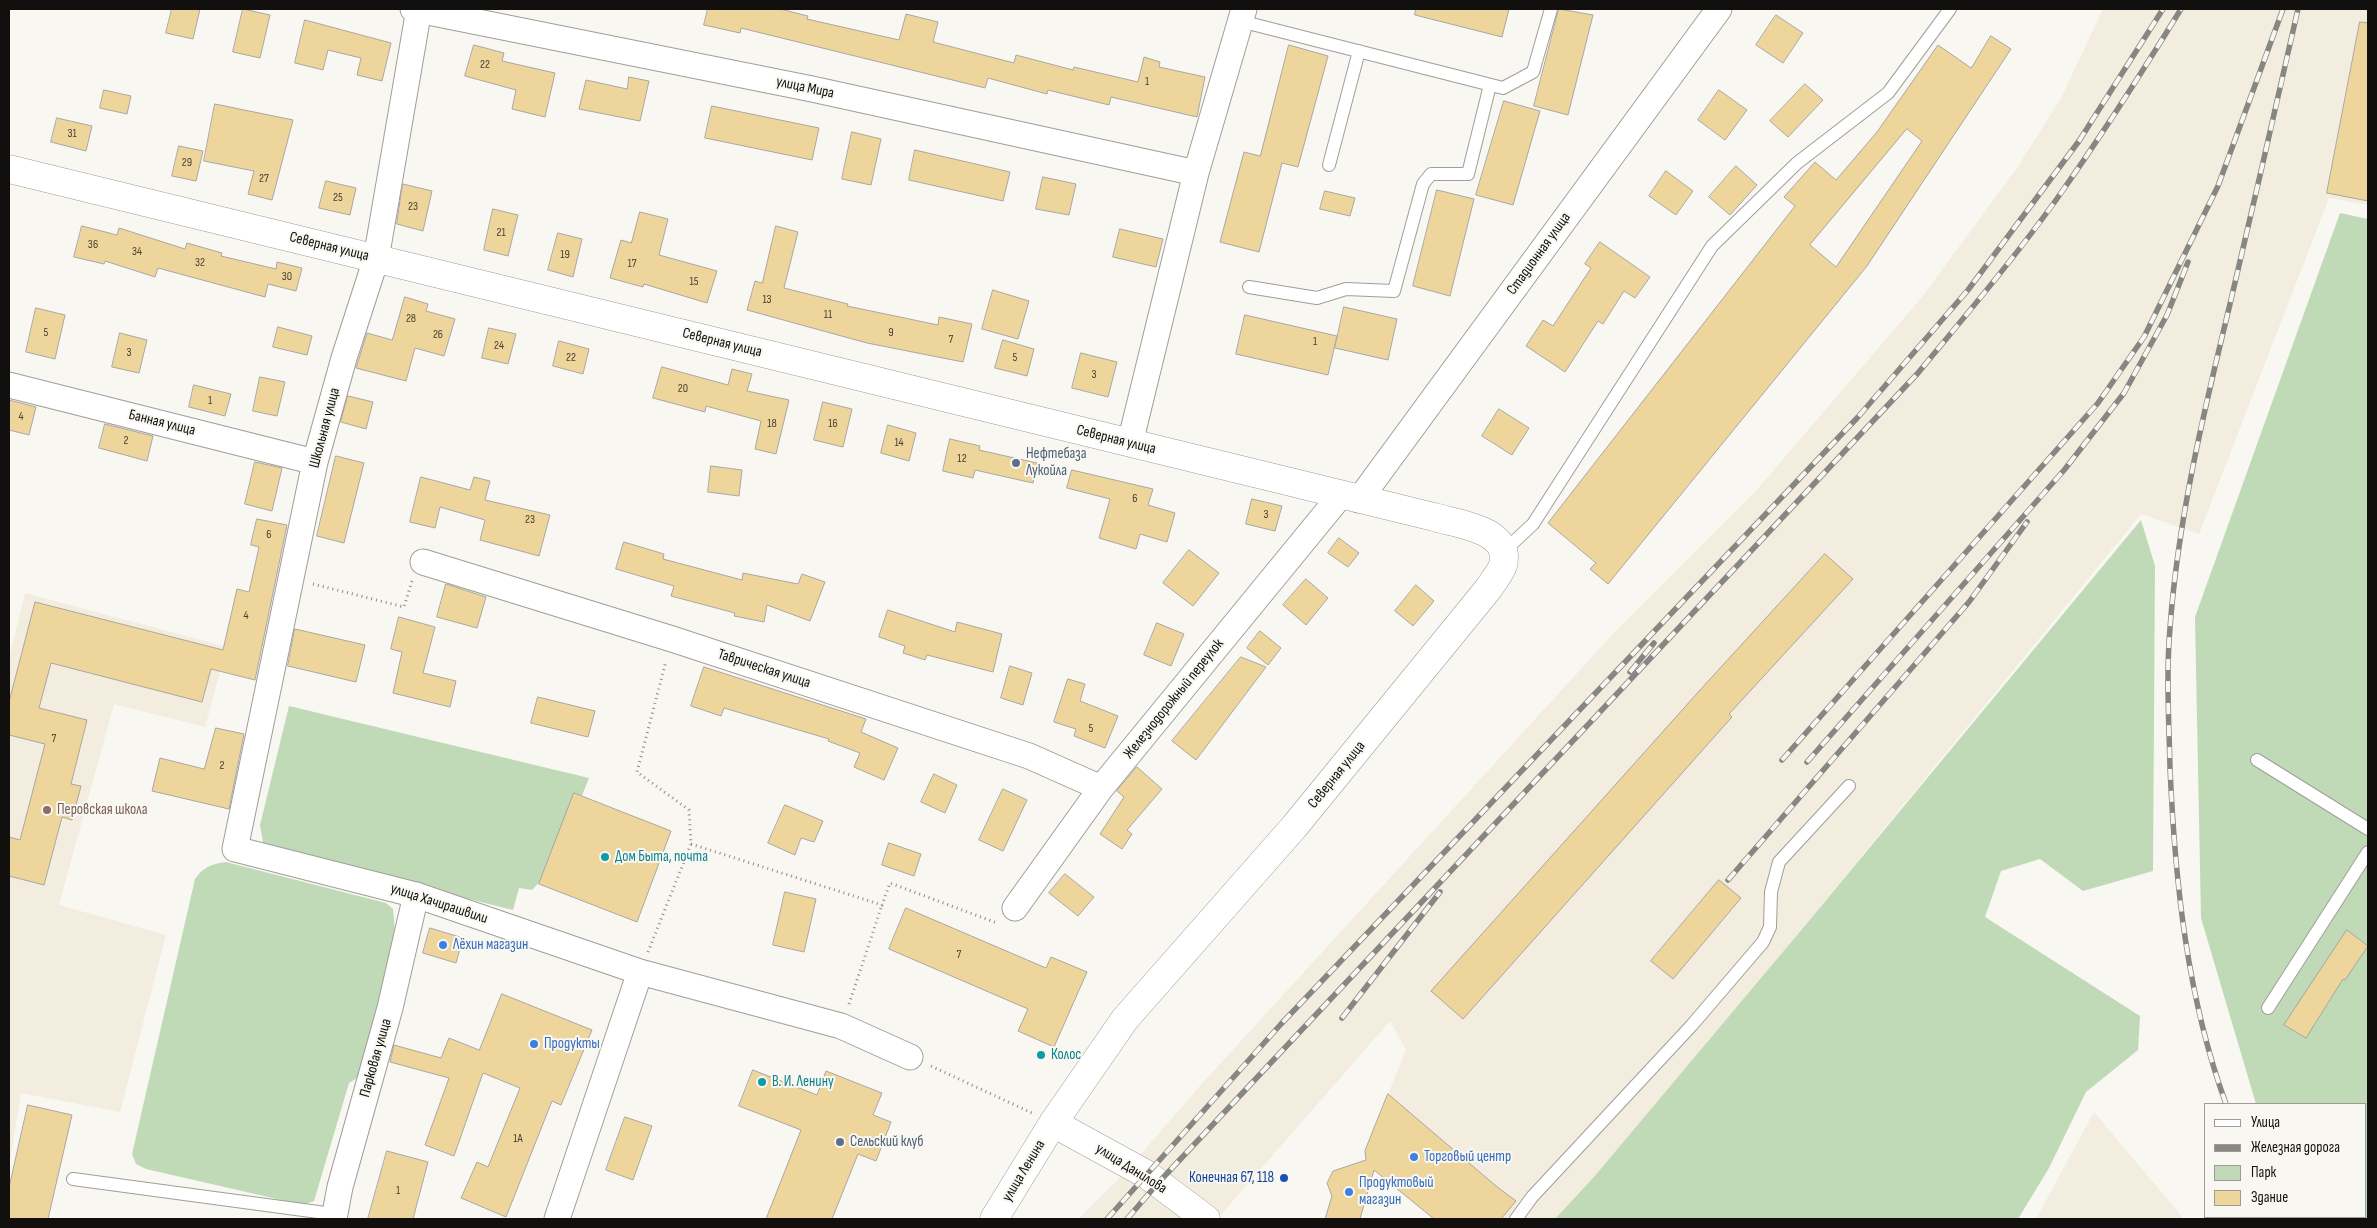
<!DOCTYPE html>
<meta charset="utf-8">
<style>
body{margin:0}
#map{position:relative;width:2377px;height:1228px;overflow:hidden;background:#f9f7f1;font-family:"Sofia Sans Condensed",sans-serif}
canvas{display:block}
.frame{position:absolute;inset:0;border:10px solid #11100e;pointer-events:none}
.legend{position:absolute;left:2204px;top:1103px;width:162px;height:115px;box-sizing:border-box;background:#f9f7f1;border:1px solid #9c9b96;margin:0;padding:6px 9px;list-style:none;font-size:15px;color:#11100e}
.legend li{display:flex;align-items:center;gap:10px;height:25px}
.legend b{width:25px;border:1px solid #9c9b96}
</style>
<div id="map">
<canvas width="2377" height="1228"></canvas>
<div class="frame"></div>
<ul class="legend">
<li><b style="height:6px;background:#fff"></b>Улица</li>
<li><b style="height:6px;background:#878682"></b>Железная дорога</li>
<li><b style="height:14px;background:#c0dab7"></b>Парк</li>
<li><b style="height:14px;background:#eed59c"></b>Здание</li>
</ul>
</div>
<script>
const ctx = document.querySelector('canvas').getContext('2d');
ctx.lineJoin = 'round';
function fill(path, color) { ctx.fillStyle = color; ctx.fill(path, 'evenodd'); }
function strokePath(path, color, width, dash) { ctx.strokeStyle = color; ctx.lineWidth = width; ctx.lineCap = dash ? 'butt' : 'round'; ctx.setLineDash(dash || []); ctx.stroke(path); }
function write(font, color, halo, rows, align = 'center') {
  ctx.font = font + ' "Sofia Sans Condensed",sans-serif'; ctx.lineWidth = 4; ctx.setLineDash([]); ctx.textBaseline = 'middle'; ctx.strokeStyle = halo; ctx.fillStyle = color; for (const [text, x, y, turn = 0] of rows) {
    ctx.save(); ctx.translate(x, y); ctx.rotate((+turn || 0) * Math.PI / 180); ctx.textAlign = isNaN(turn) ? turn : align; if (halo) ctx.strokeText(text, 0, 0); ctx.fillText(text, 0, 0); ctx.restore();
  }
}
const built = new Path2D(`
 M2103 9H2368V205L2329 198 2199 534 2141 514 1565 1219H1434L1366 1164 1365 1151 1406 1050 1390 1021 1217 1219H1078L1123 1175 1198 1088 1612 635 1755 492 1922 297 2017 168 2061 98Z
 M25 593 227 647 205 727 114 704 59 905 166 935 120 1112 21 1093 9 1166V659Z
 M2094 1112 2184 1219H2036Z`);
const green = new Path2D(`
 M2340 213 2368 219V1219H2301L2300 1217H2366V1104H2256L2201 918 2195 617Z
 M2141 520 2155 566 2153 871 2083 891 2040 859 2001 871 1985 917 2140 1016 2138 1050 2086 1092 2049 1168 2018 1219H1555L1594 1177 1803 928Z
 M289 706 589 778 553 868 532 890 519 888 513 910 264 848 260 825Z
 M226 862 386 903 393 909 395 931 362 1075 349 1083 314 1201 303 1205 146 1169 136 1164 132 1154 195 879C203 867 212 864 226 862Z`);
const building = new Path2D(`
 M172 9H200L193 39 166 33Z
 M243 9 270 15 260 58 233 52Z
 M708 9H780L808 16 807 19 899 40 906 14 938 22 933 42 1014 63 1016 55 1073 70 1074 67 1138 82 1144 57 1160 62 1159 67 1205 77 1197 117 1111 97 1109 105 1048 90 1047 94 988 78 985 88 741 28 740 33 704 25Z
 M1416 9H1509L1502 37 1415 15Z
 M1559 9 1593 15 1568 115 1534 106Z
 M1776 15 1803 33 1783 63 1756 45Z
 M305 20 391 43 382 81 357 75 361 58 328 50 323 70 295 63Z
 M2360 22 2368 23V201L2327 193Z
 M1991 36 2011 49 1867 266 1608 584 1590 569 1596 563 1548 523 1795 206 1784 197 1815 162 1836 180 1877 132 1938 45 1971 68ZM1907 129 1922 141 1836 267 1810 245Z
 M474 45 504 53 502 61 555 73 545 117 512 109 516 90 465 76Z
 M1289 45 1328 56 1298 167 1282 163 1259 252 1220 242 1244 152 1260 156Z
 M629 77 649 81 640 121 579 109 586 80 627 89Z
 M1805 84 1823 100 1788 137 1770 121Z
 M104 90 131 96 127 114 100 108Z
 M1719 90 1747 110 1725 140 1698 120Z
 M1504 101 1540 111 1513 205 1476 195Z
 M215 104 293 120 272 200 248 194 254 171 204 161Z
 M712 106 819 128 812 160 705 138Z
 M57 118 92 126 86 151 51 142Z
 M852 132 881 139 871 185 842 179Z
 M179 146 203 151 196 181 172 176Z
 M915 150 1010 172 1003 201 909 180Z
 M1736 166 1757 185 1730 215 1709 197Z
 M1666 171 1693 191 1676 215 1649 196Z
 M1043 177 1076 184 1069 215 1036 209Z
 M326 181 356 188 350 215 319 208Z
 M403 184 432 191 423 231 397 224Z
 M1437 190 1474 199 1450 296 1413 286Z
 M1325 191 1355 198 1350 216 1320 209Z
 M493 209 518 215 508 256 484 250Z
 M640 212 668 219 659 255 717 271 707 303 644 284 643 287 610 278 621 240 631 243Z
 M82 226 117 235 119 228 185 249 187 243 222 253 221 256 276 269 277 262 302 268 296 291 268 284 265 297 158 268 155 277 105 261 104 264 74 257Z
 M776 226 798 232 784 288 848 304 847 306 938 325 939 317 972 324 963 362 867 343 747 310 755 281 762 283Z
 M1120 229 1163 239 1156 267 1113 257Z
 M558 233 582 239 573 277 548 270Z
 M1600 242 1650 277 1635 298 1624 291 1603 324 1598 321 1565 372 1526 346 1543 320 1553 326 1591 268 1585 264Z
 M993 290 1029 301 1018 339 982 329Z
 M405 297 428 304 426 311 455 319 444 356 415 348 406 381 356 368 367 333 392 340Z
 M1344 307 1397 319 1388 360 1335 348Z
 M36 308 65 315 55 359 26 352Z
 M1245 315 1337 336 1328 375 1236 354Z
 M278 327 312 336 307 355 273 347Z
 M489 328 516 334 508 364 482 358Z
 M120 333 147 340 139 373 112 367Z
 M1003 340 1034 349 1027 376 995 368Z
 M559 341 589 349 583 374 553 366Z
 M1081 353 1117 362 1108 397 1072 388Z
 M662 367 728 385 732 369 752 374 747 391 789 400 776 454 755 449 761 421 706 406 705 412 653 398Z
 M260 377 285 382 277 416 253 411Z
 M194 385 231 394 225 416 189 407Z
 M348 396 373 402 366 429 341 422Z
 M9 400 36 407 29 435 9 430Z
 M823 402 852 409 843 447 814 440Z
 M1499 409 1529 428 1512 455 1482 436Z
 M105 424 153 436 147 461 99 448Z
 M888 425 916 433 909 461 881 453Z
 M950 439 980 446 979 450 1037 463 1033 483 975 470 973 478 943 471Z
 M336 456 364 463 344 543 317 536Z
 M255 462 282 468 272 511 245 504Z
 M711 466 742 470 739 496 708 492Z
 M1072 470 1153 489 1148 505 1175 513 1167 542 1140 534 1136 549 1099 538 1110 499 1067 488Z
 M421 477 470 490 474 477 490 481 485 500 550 515 539 556 480 540 485 520 440 507 435 528 410 522Z
 M1252 499 1282 506 1275 531 1246 524Z
 M257 519 287 525 255 680 211 669 202 702 51 663 39 708 87 720 71 784 81 786 72 820 62 817 44 885 9 876V837L20 840 45 744 9 735V702L35 602 223 650 237 589 249 592 259 547 251 545Z
 M1339 538 1359 553 1348 567 1328 553Z
 M624 542 664 554 663 559 742 580 743 573 798 584 802 574 825 582 810 621 767 605 764 622 734 616 735 613 671 596 674 586 616 569Z
 M1189 550 1219 573 1193 606 1163 583Z
 M1825 554 1853 579 1729 714 1732 717 1463 1019 1431 991 1701 689Z
 M1306 579 1328 598 1306 625 1283 605Z
 M446 584 486 597 477 628 437 617Z
 M1416 585 1434 601 1413 626 1395 611Z
 M888 610 955 632 957 622 1002 634 993 672 927 655 925 660 903 653 905 646 879 637Z
 M399 617 435 627 423 673 456 681 450 707 393 693 402 652 391 649Z
 M1157 623 1184 634 1171 666 1144 655Z
 M295 629 365 645 356 682 288 666Z
 M1260 631 1281 648 1268 665 1247 648Z
 M1241 657 1266 667 1196 760 1172 741Z
 M1010 666 1032 673 1023 705 1001 698Z
 M704 667 866 719 861 732 898 748 884 780 854 767 860 753 828 741 829 739 724 708 721 716 691 706Z
 M1068 679 1085 684 1080 701 1118 716 1105 748 1074 736 1076 729 1054 722Z
 M538 697 595 711 588 737 531 723Z
 M216 728 244 734 229 809 152 791 160 758 204 769Z
 M1137 767 1162 789 1127 830 1132 834 1122 849 1100 834 1124 797 1117 791Z
 M934 774 957 785 945 813 921 802Z
 M1003 789 1027 800 1003 851 979 840Z
 M574 793 671 831 637 922 539 884Z
 M785 805 823 821 814 842 801 838 795 855 768 843Z
 M889 843 921 854 914 876 882 865Z
 M1065 874 1094 897 1078 916 1049 893Z
 M1719 880 1741 898 1673 979 1651 961Z
 M785 892 816 899 804 952 773 945Z
 M906 908 1046 968 1051 957 1087 972 1054 1047 1018 1031 1028 1009 889 949Z
 M430 928 463 938 456 963 423 953Z
 M2347 930 2368 946 2345 980 2343 979 2306 1038 2284 1025Z
 M502 994 592 1030 561 1105 552 1101 506 1217 461 1198 477 1162 488 1167 520 1088 483 1073 454 1156 425 1145 449 1078 390 1062 394 1045 441 1058 449 1038 479 1050Z
 M753 1070 817 1095 826 1071 882 1093 873 1115 891 1122 876 1161 858 1154 832 1219H766L801 1130 739 1106Z
 M1388 1094 1496 1186 1516 1201 1501 1219H1434L1374 1170 1360 1219H1325L1332 1196 1327 1183 1333 1171 1366 1160 1365 1151Z
 M28 1105 72 1115 48 1219H9V1188Z
 M625 1117 652 1126 633 1180 606 1170Z
 M387 1151 428 1162 413 1219H368Z`);
const path = new Path2D(`
 M313 584 404 607 412 581
 M691 844 882 905 890 883 997 923
 M648 952 691 844 689 810 637 772 666 661
 M849 1004 882 905
 M931 1066 1032 1113`);
const service = new Path2D(`
 M1240 21 1503 88 1533 72 1551 9
 M1329 165 1359 51
 M1249 287 1317 298 1346 289 1394 291 1423 184 1431 174H1468L1490 85
 M1503 552 1533 524 1712 246 1797 163 1888 93 1950 9
 M2257 760 2368 829
 M2268 1008 2368 852
 M73 1179 333 1214
 M1516 1219 1532 1197 1692 1025 1763 942 1770 927 1771 892 1779 862 1849 786`);
const minor = new Path2D(`
 M413 9 812 89 1196 173
 M419 9 376 259 344 358 315 462 235 849 416 895 640 972 841 1026 910 1057
 M9 385 315 462
 M1130 443 1196 173 1244 9
 M1359 500 1719 9
 M423 562 672 639 1029 756 1101 788
 M1015 908 1101 788 1341 495
 M334 1219 340 1187 390 1008 416 895
 M557 1219 640 972`);
const tertiary = new Path2D(`
 M9 169 1434 517C1457 524 1512 529 1503 565 1501 572 1493 581 1489 588L1294 827 1125 1019 1053 1123 994 1219
 M1053 1123 1146 1174 1206 1219`);
const rail = new Path2D(`
 M1630 672 1654 643
 M1782 760 2098 403 2144 337 2218 186 2283 9
 M1807 762 2065 469 2124 393 2167 315 2188 262
 M1728 880 1969 602 2027 522
 M1342 1018 1440 892
 M2226 1104C2187 997 2175 882 2170 768 2169 722 2166 675 2170 628 2178 518 2204 411 2230 304 2253 206 2276 107 2298 9
 M2267 1217 2268 1219
 M1107 1219 1281 1024 1858 417 1968 290 2079 141 2163 9
 M1127 1219 1158 1183 1918 373C1965 316 2013 260 2056 200 2100 138 2141 74 2181 9`);
const markers = [
 [1016,463,5,"#5c6f8a"],
 [47,810,5,"#8d6e63"],
 [605,857,5,"#0f9aa8"],
 [443,945,5,"#3f7fe0"],
 [534,1044,5,"#3f7fe0"],
 [1041,1055,5,"#0f9aa8"],
 [762,1082,5,"#0f9aa8"],
 [840,1142,5,"#5c6f8a"],
 [1414,1157,5,"#3f7fe0"],
 [1284,1178,5,"#1a4fb4"],
 [1349,1192,5,"#3f7fe0"]
];
const numberNames = [
 ["22",485,65],
 ["1",1147,82],
 ["31",72,134],
 ["29",187,163],
 ["27",264,179],
 ["25",338,198],
 ["23",413,207],
 ["21",501,233],
 ["36",93,245],
 ["34",137,252],
 ["19",565,255],
 ["32",200,263],
 ["17",632,264],
 ["30",287,277],
 ["15",694,282],
 ["13",767,300],
 ["11",828,315],
 ["28",411,319],
 ["5",46,333],
 ["9",891,333],
 ["26",438,335],
 ["7",951,340],
 ["1",1315,342],
 ["24",499,346],
 ["3",129,353],
 ["22",571,358],
 ["5",1015,358],
 ["3",1094,375],
 ["20",683,389],
 ["1",210,401],
 ["4",21,417],
 ["18",772,424],
 ["16",833,424],
 ["2",126,441],
 ["14",899,443],
 ["12",962,459],
 ["6",1135,499],
 ["3",1266,515],
 ["23",530,520],
 ["6",269,535],
 ["4",246,616],
 ["5",1091,729],
 ["7",54,739],
 ["2",222,766],
 ["7",959,955],
 ["1А",518,1139],
 ["1",398,1191]
];
const streetNames = [
 ["улица Мира",805,88,12],
 ["Северная улица",329,247,14],
 ["Стадионная улица",1539,254,-54],
 ["Северная улица",722,343,14],
 ["Банная улица",162,423,14],
 ["Школьная улица",325,428,-75],
 ["Северная улица",1116,440,14],
 ["Таврическая улица",764,669,18],
 ["Железнодорожный переулок",1174,699,-51],
 ["Северная улица",1337,775,-51],
 ["улица Хачирашвили",439,904,18],
 ["Парковая улица",376,1058,-74],
 ["улица Данилова",1131,1169,32],
 ["улица Ленина",1024,1171,-59]
];
const serviceNames = [
 ["Нефтебаза",1026,454],
 ["Лукойла",1026,471],
 ["Сельский клуб",850,1142]
];
const educationNames = [
 ["Перовская школа",57,810]
];
const cultureNames = [
 ["Дом Быта, почта",615,857],
 ["Колос",1051,1055],
 ["В. И. Ленину",772,1082]
];
const shopNames = [
 ["Лёхин магазин",453,945],
 ["Продукты",544,1044],
 ["Торговый центр",1424,1157],
 ["Продуктовый",1359,1183],
 ["магазин",1359,1200]
];
const transitNames = [
 ["Конечная 67, 118",1274,1178]
];
fill(built, '#f2eddf');
fill(green, '#c0dab7');
fill(building, '#eed59c');
strokePath(building, '#a9a7a1', 1);
strokePath(service, '#a09e98', 14);
strokePath(minor, '#a09e98', 27);
strokePath(tertiary, '#a09e98', 29);
strokePath(path, '#8c8b87', 3, [1, 4]);
strokePath(service, '#fff', 12);
strokePath(minor, '#fff', 25);
strokePath(tertiary, '#fff', 28);
strokePath(rail, '#878682', 5.5);
strokePath(rail, '#f9f7f1', 4, [11]);
for (const [x, y, r, color] of markers) { const dot = new Path2D(); dot.arc(x, y, r, 0, 2 * Math.PI); ctx.fillStyle = color; ctx.fill(dot); strokePath(dot, '#f9f7f1', 2); }
write('12px', '#484132', null, numberNames);
write('15px', '#11100e', '#f9f7f1', streetNames);
write('15px', '#4e5e75', '#f9f7f1', serviceNames, 'left');
write('15px', '#785e54', '#f9f7f1', educationNames, 'left');
write('15px', '#0d838f', '#f9f7f1', cultureNames, 'left');
write('15px', '#366cbe', '#f9f7f1', shopNames, 'left');
write('15px', '#164399', '#f9f7f1', transitNames, 'right');
</script>
